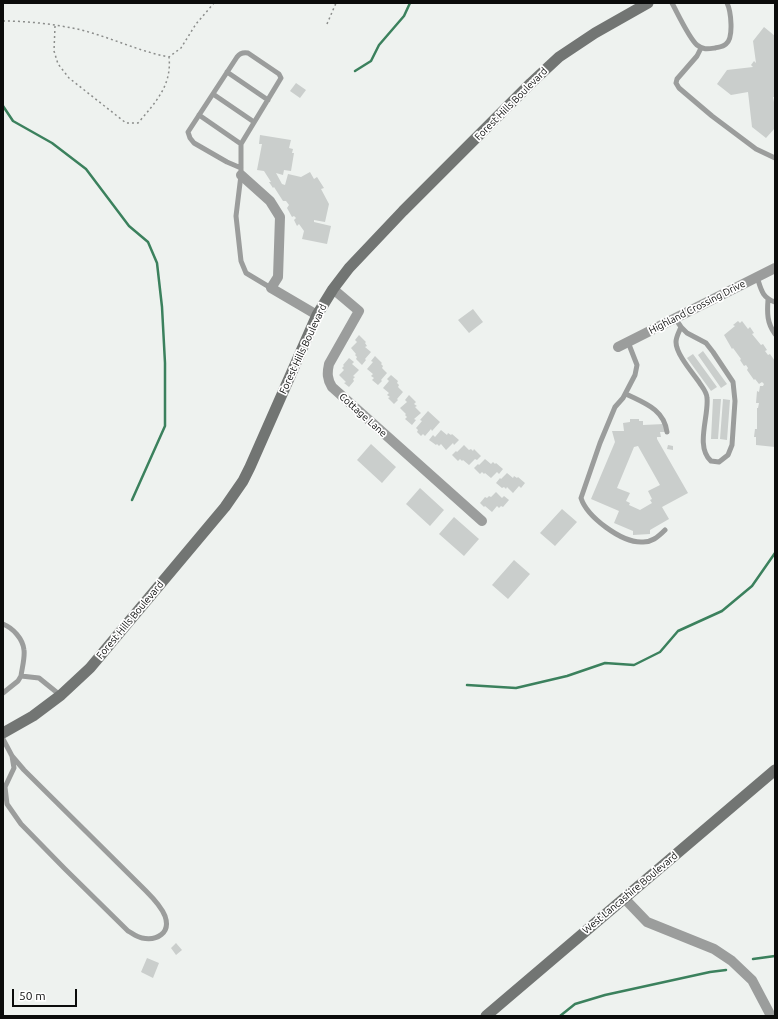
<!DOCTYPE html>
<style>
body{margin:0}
#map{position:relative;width:778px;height:1019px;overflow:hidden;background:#eef2ef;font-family:Ubuntu,sans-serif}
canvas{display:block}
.frame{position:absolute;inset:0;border:4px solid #0b0c0b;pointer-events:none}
.scale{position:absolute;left:12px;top:989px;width:65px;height:18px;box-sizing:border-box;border:2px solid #0b0c0b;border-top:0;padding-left:5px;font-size:12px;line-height:14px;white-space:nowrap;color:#0b0c0b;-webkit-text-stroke:3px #fff;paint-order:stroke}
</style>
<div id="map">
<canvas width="778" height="1019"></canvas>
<div class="frame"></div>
<div class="scale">50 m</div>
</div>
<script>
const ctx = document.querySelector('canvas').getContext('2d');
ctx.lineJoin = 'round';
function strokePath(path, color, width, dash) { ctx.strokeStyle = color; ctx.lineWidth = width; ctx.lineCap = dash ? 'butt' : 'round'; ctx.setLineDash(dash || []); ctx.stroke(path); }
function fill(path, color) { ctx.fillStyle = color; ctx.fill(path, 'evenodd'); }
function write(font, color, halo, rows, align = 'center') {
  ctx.font = font + ' Ubuntu,sans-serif'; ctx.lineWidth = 3.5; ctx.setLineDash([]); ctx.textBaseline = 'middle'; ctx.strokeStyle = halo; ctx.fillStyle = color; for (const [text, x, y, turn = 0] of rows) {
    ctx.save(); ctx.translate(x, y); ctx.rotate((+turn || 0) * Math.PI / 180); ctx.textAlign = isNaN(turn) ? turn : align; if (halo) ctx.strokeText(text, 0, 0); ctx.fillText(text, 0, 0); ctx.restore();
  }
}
const stream = new Path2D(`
 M355 71 371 61 379 45 404 16 410 3
 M3 106 13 121 52 143 86 169 129 226 148 242 157 263 162 307 165 363V426L132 500
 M467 685 516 688 567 676 605 663 634 665 660 652 678 631 722 611 752 586 775 553
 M753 959 775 956
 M560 1016 575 1004 605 995 710 972 726 970`);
const building = new Path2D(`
 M764 27 775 36V97H773L775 107V128L766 138 752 127 748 92 731 95 717 84 727 70 753 67 751 65 754 61 756 63 753 41Z
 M296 83 306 90 300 98 290 91Z
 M260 135 291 140 289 148 293 149 292 153H294L291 171 284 170 283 175 276 173 282 184 285 185 288 174 301 177 310 172 314 179 317 177 324 188 321 189 329 204 325 222 314 220V222L331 226 327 244 302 239 304 231 299 224 297 226 294 220 296 218 294 216 292 217 287 208 289 205 286 201H283L274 187 273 188 269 182H271L264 171 257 170 262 144H259Z
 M473 309 483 322 469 333 458 320Z
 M738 321 740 323 742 321 748 329 750 327 754 333 752 334 761 345 763 344 767 350 765 351 768 355 770 354 775 361V447L756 445V437H754L755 429H757V408H758L759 403H756L757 391 759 392 760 386H763L764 384 762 382 759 384 755 379 754 380 747 370 748 368 746 365 744 366 740 360 741 359 733 348 732 349 724 335 735 326 733 325Z
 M359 335 366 342 365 343 367 346 365 347 371 352 365 359 366 360 362 365 356 359 357 357 355 355 356 354 351 348 357 342 355 340Z
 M703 351 727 384 721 388 698 355Z
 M693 354 717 387 711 391 687 358Z
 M375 356 382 363 381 364 383 366 382 368 387 373 381 380 382 381 378 385 372 380 374 378 371 376 373 374 367 369 373 362 371 361Z
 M349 358 354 362 352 364 359 370 353 376 355 377 353 379 354 381 349 387 344 383 346 382 339 375 344 370 342 368 344 366 343 365Z
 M391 375 398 381 397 383 399 385 398 387 403 392 397 399 398 400 394 404 388 398 390 397 387 395 389 393 383 388 389 381 387 379Z
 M409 395 416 402 414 404 417 406 415 407 421 413 414 419 416 420 412 425 405 419 407 417 405 415 406 414 400 408 407 402 405 400Z
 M713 399H721L718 439H711Z
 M723 399 730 400 727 440 720 439Z
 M428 411 440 422 432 431 431 429 425 436 423 434 421 436 417 432 418 430 416 428 422 421 420 420Z
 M630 419H639V421H643V425L664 424 665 432H660L661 437H657V439L688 493 662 507 669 519 650 530V534L633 535V531L614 523 619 511 591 499 615 442 612 431H624L623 423 630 422ZM638 446 660 485 648 491 652 499 650 500 652 503 640 510 629 505 630 503 626 501 630 493 617 488 634 447Z
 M441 430 447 435 448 433 451 435 452 434 459 440 454 445 453 443 446 450 441 444 439 446 437 444 436 445 429 440 433 435 435 437Z
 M371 444 396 467 382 483 357 460Z
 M464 445 469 450 471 449 473 451 474 449 481 456 477 460 475 459 469 465 463 460 462 461 460 459 458 461 452 455 456 451 457 452Z
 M668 445 673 446V450L667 449Z
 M485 459 491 464 493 462 495 464 496 463 503 469 499 474 497 472 491 478 485 473 484 474 482 472 480 474 474 468 478 464 479 465Z
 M507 473 513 478 514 476 517 478 518 477 525 483 521 488 519 486 513 493 507 487 506 489 504 487 502 488 496 483 500 478 501 479Z
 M420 488 444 510 430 526 406 504Z
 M496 492 502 498 504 496 509 500 503 507 501 506 499 508 497 506 492 512 485 506 484 507 480 503 485 497 487 498 489 496 491 497Z
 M562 509 577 522 555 546 540 533Z
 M454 517 479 539 464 556 439 534Z
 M514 560 530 574 508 599 492 585Z
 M176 943 182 950 176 955 171 948Z
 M147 958 159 963 153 978 141 972Z`);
const path = new Path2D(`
 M3 21C27 21 53 24 77 29 108 36 137 51 169 57L181 48 196 24 214 3
 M327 24 336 3
 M55 26 54 51 58 64 69 78 126 123H138C156 102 172 85 169 57`);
const service = new Path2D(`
 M672 3C678 14 689 38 697 45 703 50 708 49 715 48 719 47 723 47 726 44 734 38 731 11 727 3
 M701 48 697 56 677 79 676 83 679 88 712 116 756 149 775 158
 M227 72 268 100
 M213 94 254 122
 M199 115 241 144
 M241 168 227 162 194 143 190 138 188 132 237 57C240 53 243 52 248 53L279 74 281 78 241 144V175L236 216 241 261 246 273 271 288
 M757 277C761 289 762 298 775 302
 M768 300C767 313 767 323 775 334
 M675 318 681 327 687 333 706 343 713 352 733 382 735 401 732 445 728 455 719 462 711 461C695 447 709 416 707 398 707 392 702 387 699 382 692 372 676 354 676 342 676 337 679 332 681 327
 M628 342 637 365 635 375 623 398 615 407 600 443 581 498C587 517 621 542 641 542 651 543 658 537 665 530
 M626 394C644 403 664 409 667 432
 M3 624C13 628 23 639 24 650 25 658 22 668 21 676
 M21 676 39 678 60 695
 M3 693 18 681 21 676
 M3 739 12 756 24 770 146 891C153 898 161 906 165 916 171 933 157 941 142 938 137 937 132 933 128 931L65 869 21 824 7 804 5 787 14 768 12 756`);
const minor = new Path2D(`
 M241 175 270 201 280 217 278 277 271 288 317 315
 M333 289 359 311 329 364C327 373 327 379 332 387L482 521
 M618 347 775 268
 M624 898 647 922 714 949 732 961 752 980 771 1016`);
const secondary = new Path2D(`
 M3 733 33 716 61 695 90 668 225 507 243 481 250 467 317 315 333 289 349 268 403 211 531 83 559 57 595 33 648 3
 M486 1016 775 770`);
const streetNames = [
 ["Forest Hills Boulevard",511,104,-45],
 ["Highland Crossing Drive",697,307,-27],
 ["Forest Hills Boulevard",303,349,-65],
 ["Cottage Lane",363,415,42],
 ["Forest Hills Boulevard",130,620,-50],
 ["West Lancashire Boulevard",630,893,-40]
];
strokePath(stream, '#3b815d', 2.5);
fill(building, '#cacecc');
strokePath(path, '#8b8d8b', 1.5, [2, 3]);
strokePath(service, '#9b9d9c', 5);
strokePath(minor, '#9b9d9c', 10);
strokePath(secondary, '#727573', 11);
write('10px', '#0b0c0b', '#fff', streetNames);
</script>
